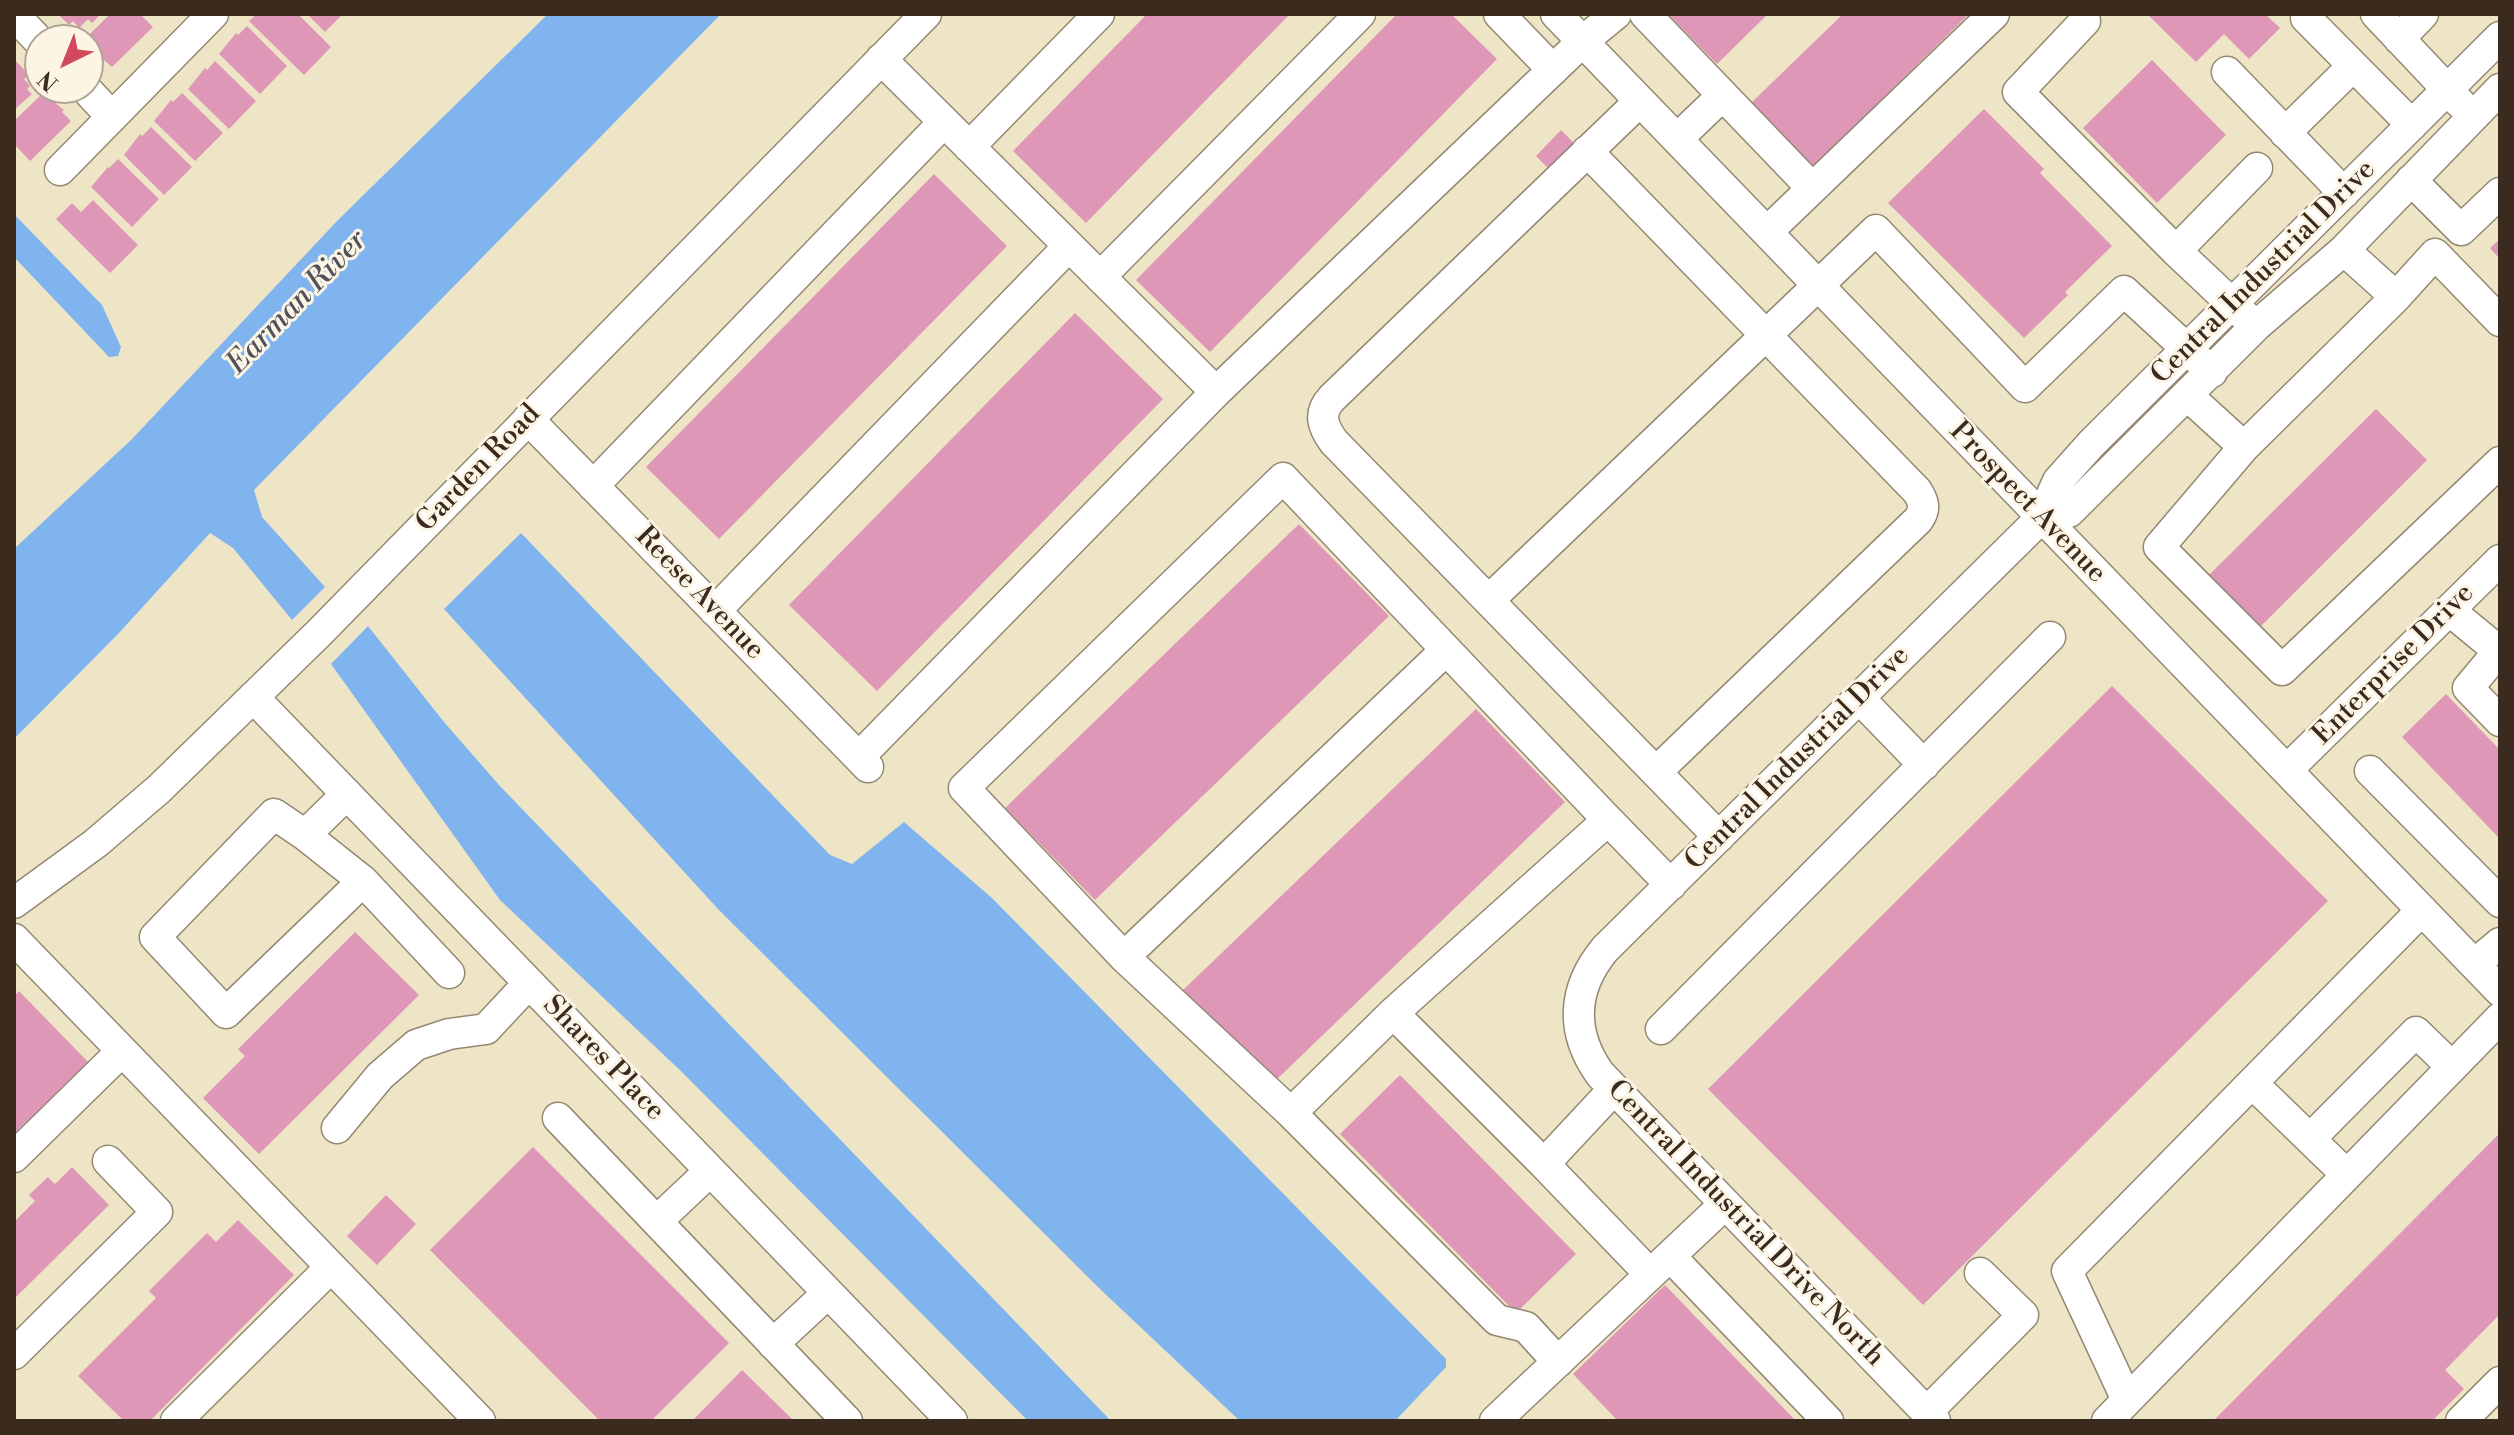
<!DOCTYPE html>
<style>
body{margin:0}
#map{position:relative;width:2514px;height:1435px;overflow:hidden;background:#eee5c6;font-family:"Libre Bodoni",serif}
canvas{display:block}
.frame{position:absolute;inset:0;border:16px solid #3b2a1e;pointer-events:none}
.north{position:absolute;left:24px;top:24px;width:80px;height:80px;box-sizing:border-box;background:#fcf5e5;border:2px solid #afa495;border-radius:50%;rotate:223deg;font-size:22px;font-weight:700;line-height:32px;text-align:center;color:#3b2a1e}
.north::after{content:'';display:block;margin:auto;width:28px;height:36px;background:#d1495b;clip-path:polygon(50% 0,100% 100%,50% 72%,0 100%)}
</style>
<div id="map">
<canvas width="2514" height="1435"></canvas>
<div class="frame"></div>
<div class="north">N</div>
</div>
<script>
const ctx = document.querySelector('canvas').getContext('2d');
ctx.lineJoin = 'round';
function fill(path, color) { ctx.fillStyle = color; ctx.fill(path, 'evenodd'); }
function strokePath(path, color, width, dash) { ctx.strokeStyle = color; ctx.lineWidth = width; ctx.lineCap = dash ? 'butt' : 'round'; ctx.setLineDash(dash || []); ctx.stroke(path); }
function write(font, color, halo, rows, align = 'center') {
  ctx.font = font + ' "Libre Bodoni",serif'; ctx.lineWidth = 6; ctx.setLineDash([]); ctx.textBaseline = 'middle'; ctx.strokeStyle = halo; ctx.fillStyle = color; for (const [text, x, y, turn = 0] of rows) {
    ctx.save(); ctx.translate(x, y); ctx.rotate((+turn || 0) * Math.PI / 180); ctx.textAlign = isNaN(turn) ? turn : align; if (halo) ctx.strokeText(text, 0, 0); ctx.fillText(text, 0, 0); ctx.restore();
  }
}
const water = new Path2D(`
 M548 14H721L254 490 262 517 325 587 292 620 233 548 210 533 119 633 14 739V549L132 439 338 220Z
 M14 214 102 305 121 347 118 356 109 357 14 257Z
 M521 533 830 855 852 864 904 822 992 898 1446 1359V1367L1395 1421H1240L1100 1289 718 909 444 609Z
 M368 626 444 722 499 785 1111 1421H1028L684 1074 500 900 331 664Z`);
const building = new Path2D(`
 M58 14H101L92 23 88 19 79 28 73 21 69 25Z
 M110 14H140L153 27 112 67 92 50 94 48 88 40H84Z
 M257 14H298L331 47 304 75 249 21Z
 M307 14H343L325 32Z
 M1147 14H1290L1086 223 1013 151Z
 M1397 14H1451L1497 59 1210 352 1136 280Z
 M1668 14H1768L1717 64Z
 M1843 14H1969L1813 166 1751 103Z
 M2147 14H2265L2280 28 2249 59 2224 34 2196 62Z
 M247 26 287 66 260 94 219 54 236 33 238 35Z
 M14 59 29 75 24 79 30 86 27 89 32 94 14 110Z
 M2152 60 2226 135 2157 203 2083 128Z
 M215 61 256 101 229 129 188 89 205 68 207 70Z
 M43 93 64 110 62 112 71 121 30 161 14 144V121Z
 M182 93 223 133 195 161 154 121 171 100 173 102Z
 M1984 109 2044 169 2040 173 2112 246 2065 292 2068 295 2024 338 1888 203Z
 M151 127 192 167 164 195 124 155 140 134 142 136Z
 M1561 130 1574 143 1549 169 1536 156Z
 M118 159 159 199 132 227 91 187 108 167 109 168Z
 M934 174 1007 246 719 539 646 467Z
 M93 200 138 245 110 273 56 219 72 203 81 212Z
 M2500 239V259L2490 248Z
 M1075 313 1163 399 877 691 789 605Z
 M2376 409 2427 460 2259 628 2208 576Z
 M1299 524 1389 616 1095 900 1005 808Z
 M2112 686 2328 901 1923 1305 1708 1089Z
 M2446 694 2500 750V839L2402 737Z
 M1476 709 1565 802 1272 1084 1182 991Z
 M355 932 419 995 259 1154 203 1098 245 1056 238 1049Z
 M19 991 88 1062 14 1134V997Z
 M1400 1075 1576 1254 1516 1313 1340 1134Z
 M2500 1133V1314L2445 1370 2464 1389 2432 1421H2213Z
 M533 1147 729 1343 651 1421H600L430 1250Z
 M72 1167 109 1205 14 1299V1222L35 1201 29 1195 48 1177 55 1184Z
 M386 1195 416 1224 377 1265 347 1236Z
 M238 1220 294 1275 150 1421H124L78 1376 156 1298 149 1291 207 1233 216 1242Z
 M1665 1285 1796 1421H1618L1573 1374Z
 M742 1370 794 1421H692Z`);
const minor = new Path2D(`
 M1499 14 1553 70
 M1556 14 2500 991
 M1645 14 1812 188
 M2376 14 2460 103
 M14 15 40 42
 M2306 18 2412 125
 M2085 21 2018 92 2176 251 2246 317
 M2399 39 2423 14
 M881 59 1216 392 1583 41 1616 14
 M2227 72 2344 193
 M85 88 112 117
 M1640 101 1332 398C1318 413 1322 426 1334 442L1719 837
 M2285 133 2353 66
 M1677 139 1723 95
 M969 147 1099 14
 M1587 151 1917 491C1924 502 1926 509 1918 520L1656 772
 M60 170 213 14
 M2411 180 2461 230 2500 193
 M1767 232 1994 14
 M2344 250 2396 297
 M2176 251 2257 168
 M1100 277 1360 14
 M2187 395 2244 447 2159 547 2282 670 2500 462
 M528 419 868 767
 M2244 447 2396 297 2435 254 2500 321
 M593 486 944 122
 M2041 518 2069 512 2256 326 2344 250 2500 89
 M1489 600 1876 230 2025 387 2124 291 2212 372
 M2449 610 2500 652
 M715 611 1069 246
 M2498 652 2468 688 2500 721
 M253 697 952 1421
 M1859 698 1924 765
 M854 752 863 753 1216 392
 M2287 770 2500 560
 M2370 771 2500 902
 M347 794 305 835 274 814 155 937 226 1013 363 881 449 973
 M305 835 363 881
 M14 903 96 843 159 789 319 633 926 14
 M14 939 480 1421
 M1124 957 1446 650
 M2475 964 2500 943
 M1393 1013 1608 820 1671 885
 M1661 1029 2050 637
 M2252 1083 2347 1175
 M1614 1089 1544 1164 1649 1273
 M1291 1113 1393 1013 1544 1164
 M558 1118 847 1421
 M337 1128 380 1076 416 1045 449 1034 486 1029 529 983
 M2310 1139 2416 1032 2452 1067
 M14 1157 122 1051
 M657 1221 710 1171
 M1670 1256 1828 1421
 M773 1344 828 1293
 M14 1354 157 1212 108 1161
 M1558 1362 1526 1327 1497 1320 1291 1113 1124 957 964 788 1283 478 1608 820
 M2127 1400 2067 1271 2422 910
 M1927 1412 2023 1315 1980 1273
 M176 1421 331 1267
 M1495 1421 1725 1204
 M1935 1421 1600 1074C1570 1032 1572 989 1605 949L2041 518 2058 481 2091 444 2500 37
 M2107 1421 2500 1018
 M2461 1421 2500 1382`);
const streetNames = [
 ["Central Industrial Drive",2264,273,-45],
 ["Garden Road",479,469,-46],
 ["Prospect Avenue",2027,503,46],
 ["Reese Avenue",699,594,46],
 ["Enterprise Drive",2394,665,-45],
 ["Central Industrial Drive",1798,759,-45],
 ["Shares Place",603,1059,46],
 ["Central Industrial Drive North",1745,1224,46]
];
const waterNames = [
 ["Earman River",298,303,-46]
];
fill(water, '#80b4ee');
fill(building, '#df97b7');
strokePath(minor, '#948872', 33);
strokePath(minor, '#fff', 30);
write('28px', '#3b2a1e', '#fcf5e5', streetNames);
write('italic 30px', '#50535c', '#fcf5e5', waterNames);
</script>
